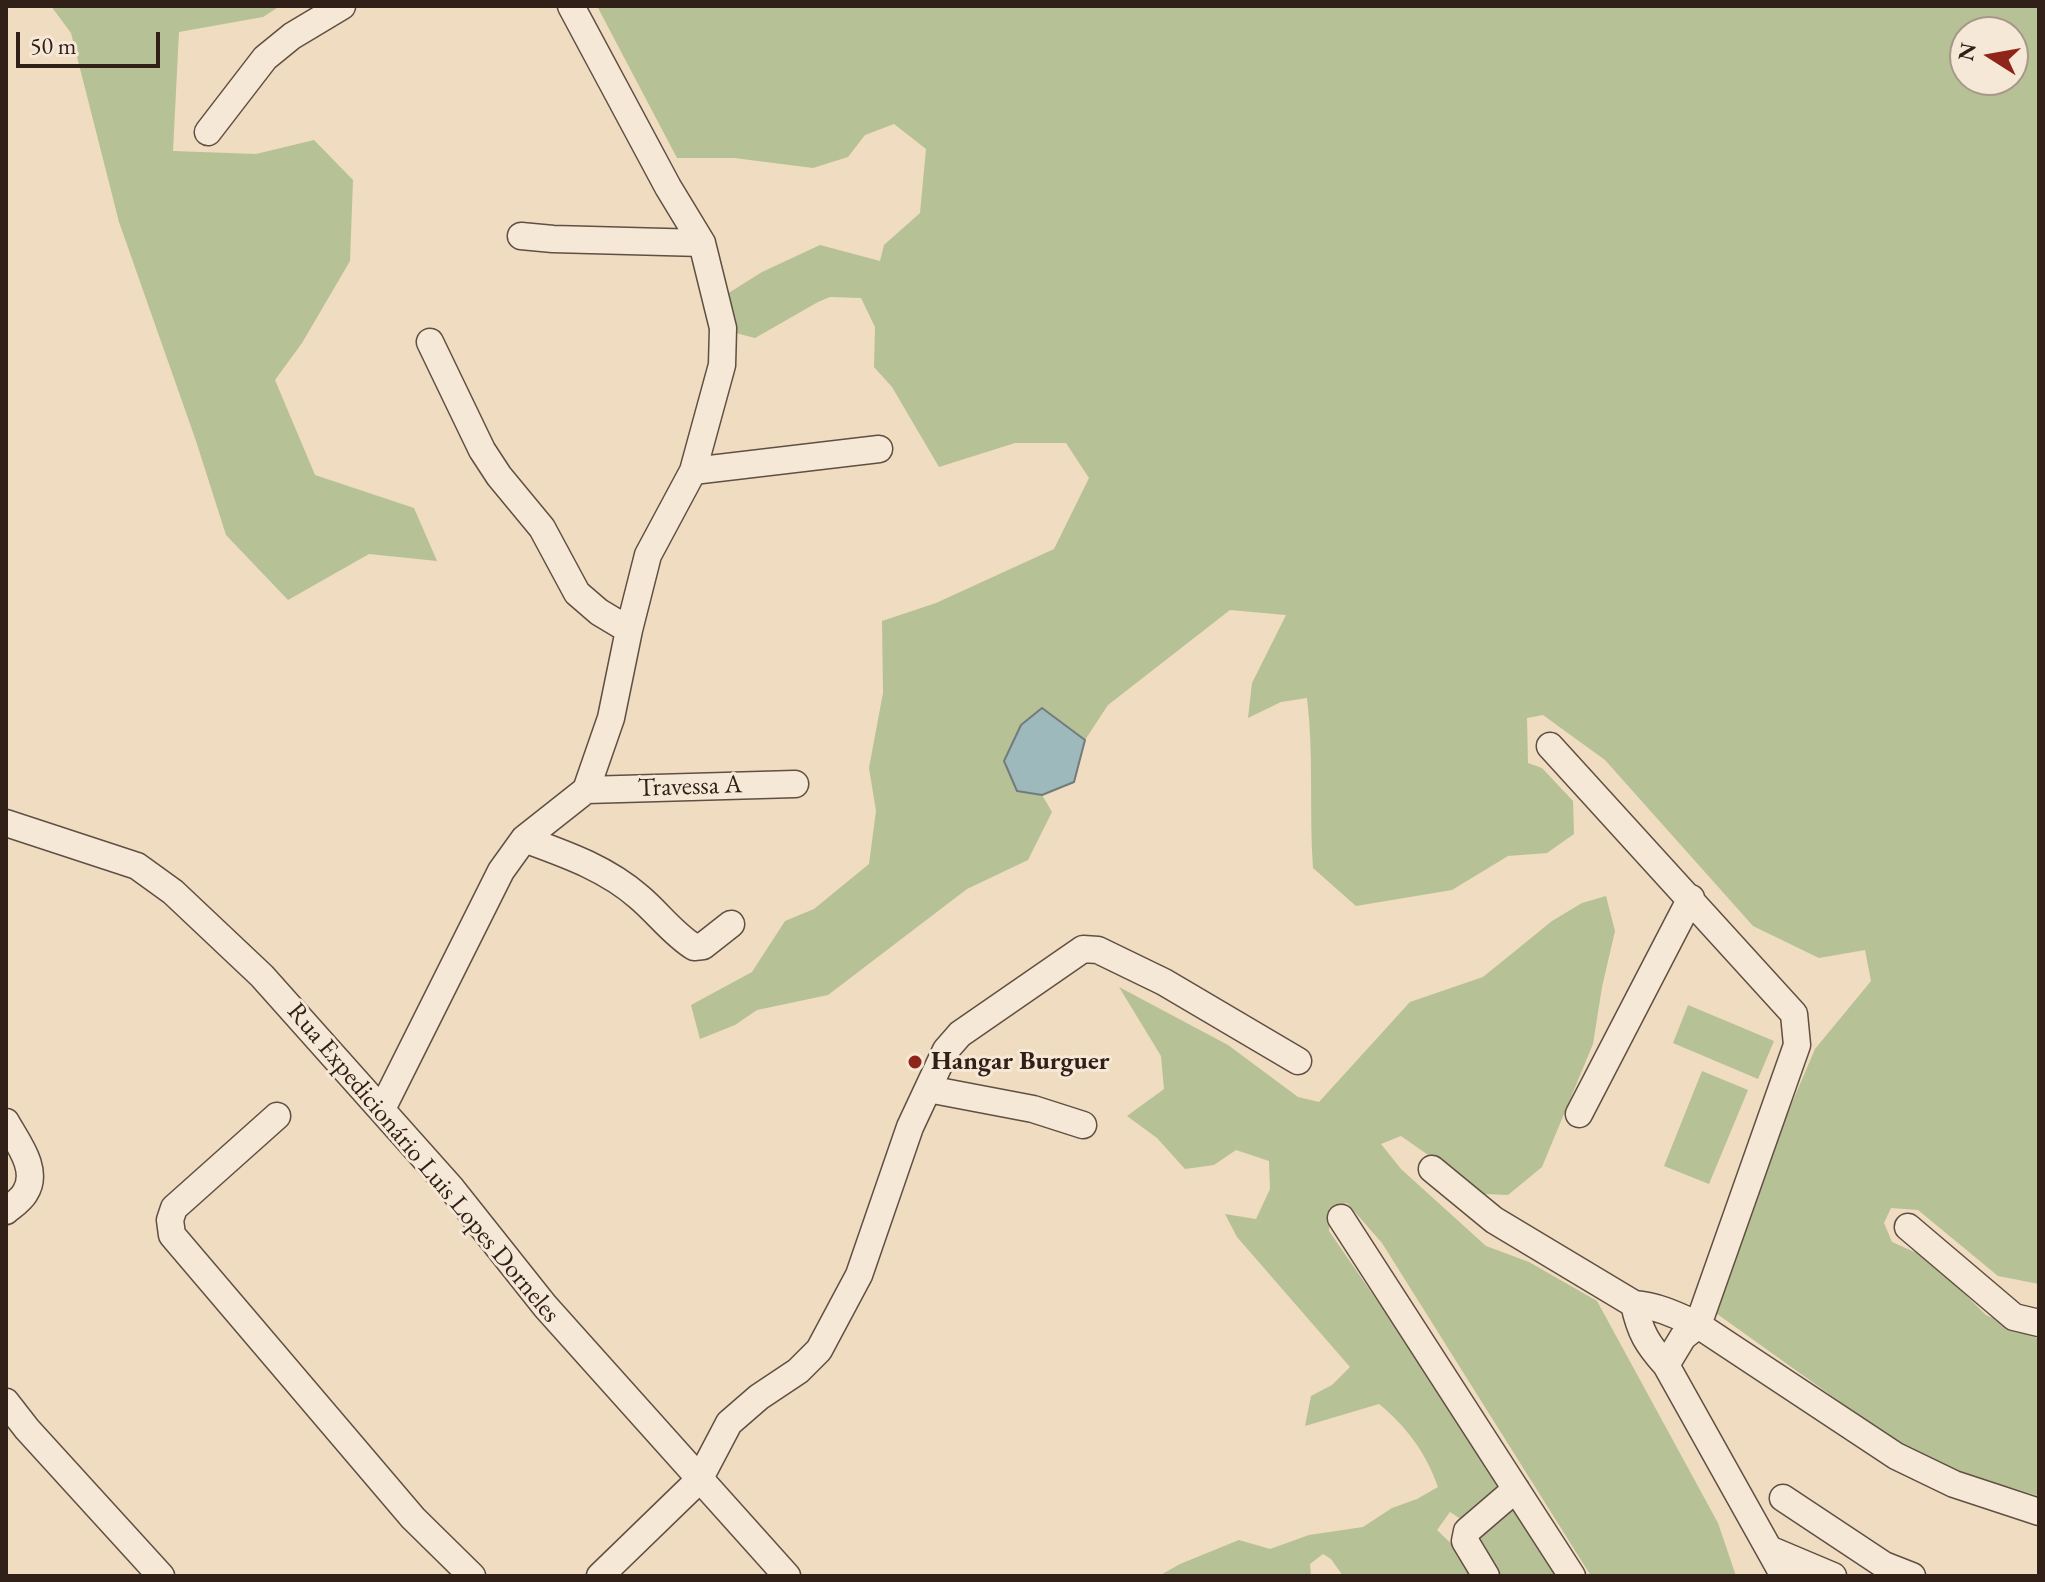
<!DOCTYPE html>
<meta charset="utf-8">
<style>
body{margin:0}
#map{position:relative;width:2045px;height:1582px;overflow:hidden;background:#efdcc1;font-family:"EB Garamond",serif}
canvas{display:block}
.frame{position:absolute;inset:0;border:8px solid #312018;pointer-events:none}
.north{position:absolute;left:1949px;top:16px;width:80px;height:80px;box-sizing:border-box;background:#f5e8d7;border:2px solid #a7988b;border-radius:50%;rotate:281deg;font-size:22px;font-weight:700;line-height:32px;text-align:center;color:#312018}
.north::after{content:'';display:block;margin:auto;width:28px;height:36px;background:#8f2418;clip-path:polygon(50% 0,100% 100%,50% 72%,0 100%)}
.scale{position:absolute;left:16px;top:32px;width:144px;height:36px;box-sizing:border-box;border:4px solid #312018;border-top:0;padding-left:10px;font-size:24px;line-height:28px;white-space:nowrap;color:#312018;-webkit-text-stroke:6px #f5e8d7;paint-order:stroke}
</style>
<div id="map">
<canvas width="2045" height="1582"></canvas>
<div class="frame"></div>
<div class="north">N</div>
<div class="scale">50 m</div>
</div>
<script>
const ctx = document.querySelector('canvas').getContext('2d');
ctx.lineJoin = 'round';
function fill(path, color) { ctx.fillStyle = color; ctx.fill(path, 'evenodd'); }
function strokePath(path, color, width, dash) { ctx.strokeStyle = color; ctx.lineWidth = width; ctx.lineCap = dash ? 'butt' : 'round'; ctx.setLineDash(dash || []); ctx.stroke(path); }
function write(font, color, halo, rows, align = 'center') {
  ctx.font = font + ' "EB Garamond",serif'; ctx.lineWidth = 6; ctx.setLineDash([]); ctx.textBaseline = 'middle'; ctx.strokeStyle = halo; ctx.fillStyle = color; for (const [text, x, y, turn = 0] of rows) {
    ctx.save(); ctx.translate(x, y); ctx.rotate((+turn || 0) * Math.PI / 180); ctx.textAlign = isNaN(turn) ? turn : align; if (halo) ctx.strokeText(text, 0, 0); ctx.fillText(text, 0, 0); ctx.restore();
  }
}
const green = new Path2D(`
 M51 6H280L263 17 179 32 173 151 256 154 314 140 353 180 350 261 302 343 275 380 315 475 414 508 437 561 369 554 288 600 226 535 196 441 119 222 71 33Z
 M597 6H2039V1284L1998 1276 1918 1210 1891 1208 1884 1223 1892 1242 1928 1258 1986 1315 2039 1339V1496L1924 1462 1713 1311 1711 1292 1815 1049 1871 981 1865 950 1819 958 1753 926 1605 760 1543 715 1527 718 1528 763 1542 768 1573 801 1574 834 1547 853 1508 856 1452 890 1356 906 1313 868C1309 811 1314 755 1307 698L1281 702 1248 718 1252 683 1286 615 1230 610 1108 705 1085 740 1042 708 1017 791 1042 795 1052 812 1028 860 967 889 828 995 757 1010 735 1025 700 1039 691 1005 752 972 785 921 814 909 869 864 876 811 869 768 883 693 882 621 936 603 1054 549 1089 478 1066 443H1015L939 467 892 387 874 367 875 327 861 298 830 297 818 302 755 338 732 332 727 294 762 272 820 245 880 261 884 245 920 213 926 149 894 124 865 135 848 157 813 168 734 158H677ZM1965 32H2013V80H1965Z
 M1606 896 1615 931 1602 987 1593 1044 1542 1167 1508 1195 1484 1194 1401 1136 1381 1144 1401 1169 1486 1246 1529 1262 1597 1301 1718 1523 1736 1576H1591L1382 1243 1347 1203 1329 1209V1231L1465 1428 1561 1576H1493L1467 1523 1450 1512 1437 1530 1461 1553 1476 1576H1343L1331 1559 1323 1554 1310 1564 1311 1576H1159L1180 1564 1239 1540 1270 1549 1309 1535 1363 1527 1392 1508 1417 1499 1438 1487C1426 1453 1407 1427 1379 1404L1305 1426 1311 1396 1332 1385 1350 1367 1237 1237 1225 1214 1256 1219 1270 1189 1269 1161 1236 1150 1214 1165 1185 1169 1157 1138 1127 1116 1164 1089 1161 1056 1119 987 1228 1045 1298 1097 1319 1102 1410 1002 1483 977 1552 921 1582 903Z
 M1688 1005 1774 1041 1758 1079 1673 1043Z
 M1702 1071 1748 1090 1709 1184 1664 1166Z`);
const water = new Path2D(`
 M1042 708 1085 740 1074 782 1042 795 1017 791 1004 761 1021 725Z`);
const minor = new Path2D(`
 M208 132 265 58 292 36 342 6
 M521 236 553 239 702 243
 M430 342 482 450 499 476 542 528 577 593 599 612 629 630
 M693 471 879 449
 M1550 746 1794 1014 1797 1045 1698 1325 1683 1337 1666 1365
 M586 790 795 784
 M6 823 137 866 173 892 262 976 452 1189 545 1306 787 1576
 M524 839C565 854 606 868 639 897 658 913 673 934 694 947L703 946 731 924
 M928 1089 1033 1109 1083 1125
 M382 1109 501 871 524 839 586 790 611 718 629 630 648 555 693 471 722 365 723 328 702 243 668 187 571 6
 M1579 1114 1691 898
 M277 1116 174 1208 170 1220 172 1235 413 1518 472 1576
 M6 1122C17 1142 40 1170 25 1193 21 1200 12 1206 6 1211
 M1432 1169 1494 1220 1634 1304C1658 1306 1676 1315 1698 1325L1896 1456 1954 1484 2039 1512
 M1341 1218 1572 1576
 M1908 1227 2014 1317 2039 1323
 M1634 1304C1640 1332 1647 1344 1666 1365L1784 1576
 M6 1402 27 1429 161 1576
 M1783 1498 1884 1565 1912 1576
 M1769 1549 1833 1576
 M600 1576 699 1480 729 1423 759 1397 798 1371 819 1350 859 1275 910 1127 946 1050 960 1034 1083 949 1098 950 1164 982 1298 1061
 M1486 1576 1465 1541 1467 1531 1516 1489`);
const markers = [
 [915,1062,8,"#8f2418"]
];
const streetNames = [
 ["Travessa A",690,787,-2],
 ["Rua Expedicionário Luis Lopes Dorneles",423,1163,50]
];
const poiNames = [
 ["Hangar Burguer",931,1062]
];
fill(green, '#b6c195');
fill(water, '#9db9bc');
strokePath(water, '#727c7a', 2);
strokePath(minor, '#604f42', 29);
strokePath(minor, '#f5e8d7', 26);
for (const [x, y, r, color] of markers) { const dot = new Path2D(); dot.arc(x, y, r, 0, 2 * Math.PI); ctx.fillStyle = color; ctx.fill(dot); strokePath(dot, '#f5e8d7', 3); }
write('26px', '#312018', '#f5e8d7', streetNames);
write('bold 26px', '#312018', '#f5e8d7', poiNames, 'left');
</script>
